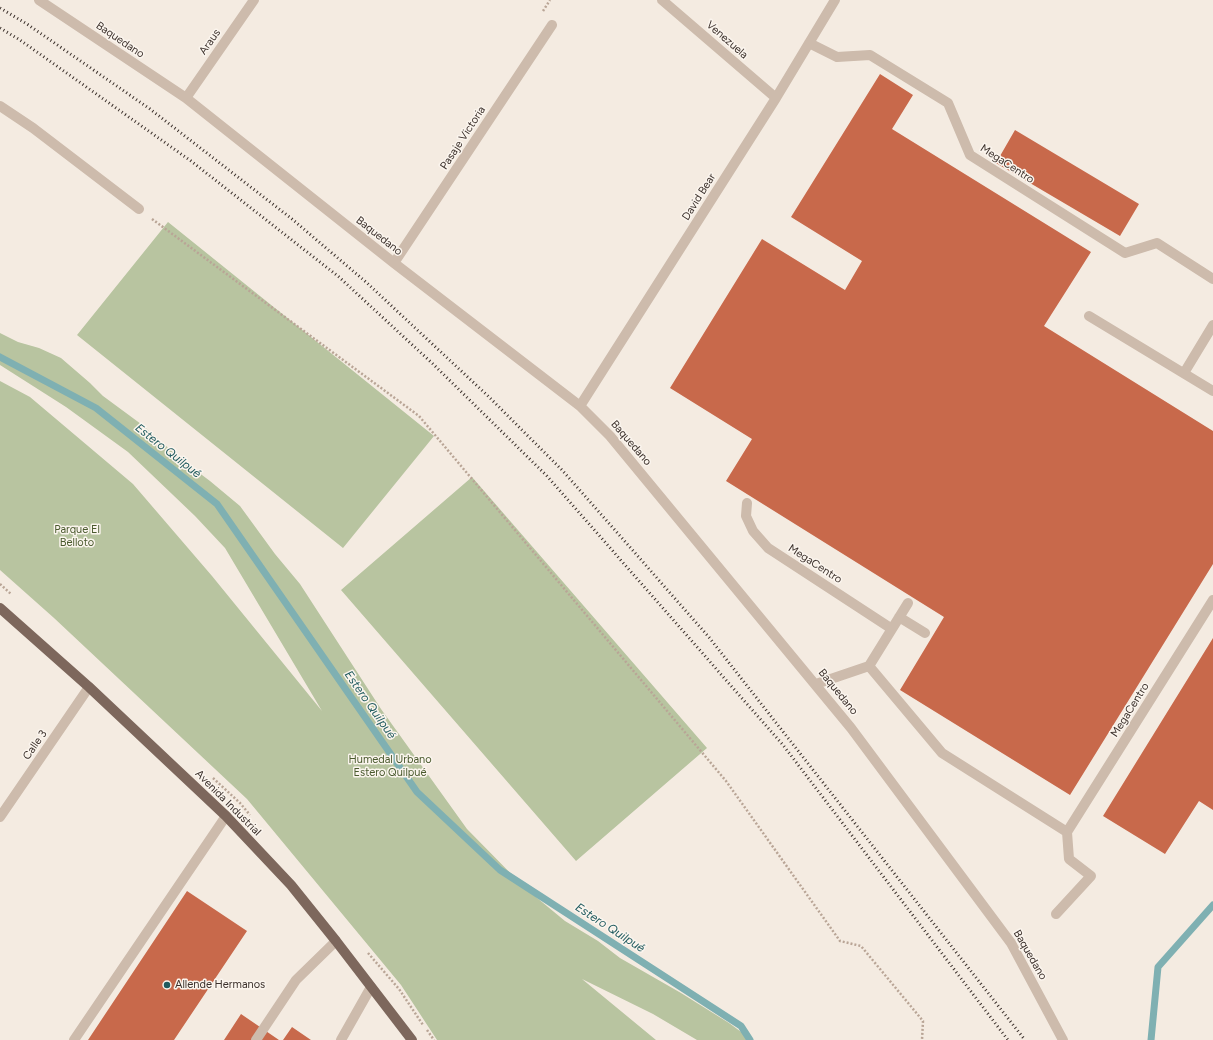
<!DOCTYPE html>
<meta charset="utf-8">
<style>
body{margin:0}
canvas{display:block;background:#f4ebe1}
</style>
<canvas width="1213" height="1040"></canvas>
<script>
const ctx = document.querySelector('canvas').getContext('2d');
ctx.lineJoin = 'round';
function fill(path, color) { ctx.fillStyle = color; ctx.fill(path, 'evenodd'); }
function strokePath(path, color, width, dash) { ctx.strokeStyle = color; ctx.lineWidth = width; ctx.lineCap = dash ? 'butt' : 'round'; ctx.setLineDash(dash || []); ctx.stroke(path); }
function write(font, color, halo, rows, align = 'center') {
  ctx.font = font + ' Figtree,sans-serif'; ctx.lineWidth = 3; ctx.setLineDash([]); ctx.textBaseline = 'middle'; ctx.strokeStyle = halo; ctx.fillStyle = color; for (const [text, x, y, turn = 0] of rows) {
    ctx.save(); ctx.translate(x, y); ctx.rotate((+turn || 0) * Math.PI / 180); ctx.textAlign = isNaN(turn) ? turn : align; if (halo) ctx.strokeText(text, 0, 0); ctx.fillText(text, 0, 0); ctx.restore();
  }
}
const green = new Path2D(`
 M168 222 434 436 343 548 77 335Z
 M0 333 18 342 39 348 61 358 90 383 103 396 141 424 182 460 210 481 240 506 275 554 300 584 381 709 467 829 525 888 565 921 598 941 620 958 681 993 729 1023 752 1040H697L653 1014 582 979 656 1040H437L401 985 247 799 54 618 0 570V381L30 397 133 484 212 576 322 711 225 548 195 516 128 452 66 407 0 365Z
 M472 477 707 748 576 861 341 590Z`);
const stream = new Path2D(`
 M0 357 96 408 217 504 417 792 500 870 741 1026 750 1040
 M1151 1040 1158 967 1213 905`);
const building = new Path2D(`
 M880 74 913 95 892 129 1091 252 1044 326 1213 431V564L1070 795 900 690 944 617 726 481 752 439 670 388 762 239 845 290 862 261 791 217Z
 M1015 130 1139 204 1120 236 996 163Z
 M1213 638V810L1199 801 1165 854 1103 816Z
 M187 891 247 931 174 1040H88Z
 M241 1014 279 1040H224Z
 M292 1027 311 1040H283Z`);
const path = new Path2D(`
 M543 11 550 0
 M152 219 419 416 726 781 840 941 861 946 923 1021 922 1040
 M0 584 11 594
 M213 778 240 803 250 815
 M368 953 399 989 423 1025
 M427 1030 434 1040`);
const minor = new Path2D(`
 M39 0 186 98 394 263 580 406 610 436 851 728 1011 943 1063 1040
 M662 0 776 98
 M809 43 837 57 870 55 948 103 970 155 1125 253 1157 243 1213 279
 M186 98 254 0
 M0 106 33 128 139 209
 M394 263 552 25
 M1089 316 1213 391
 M1184 373 1213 325
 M580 406 776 98 835 0
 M747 503 746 516 753 531 768 548 892 629
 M908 603 869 666 942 753 1067 832 1213 600
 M899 617 925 633
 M816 684 869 666
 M0 817 89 687
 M1056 914 1091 876 1069 859 1067 832
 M74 1040 226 816
 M256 1040 296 980 336 941
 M341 1040 371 987`);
const major = new Path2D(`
 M0 608 89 687 226 816 291 885 336 941 412 1040`);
const rail = new Path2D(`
 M0 8 27 24 150 109 292 219 366 282 488 396 562 470 708 636 1025 1040
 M0 28 20 40 191 161 339 277 433 364 547 476 783 745 1008 1040`);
const markers = [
 [167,985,4,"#1f5a5e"]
];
const streetNames = [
 ["Baquedano",120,40,34],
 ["Venezuela",727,40,41],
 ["Araus",210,42,-55],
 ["Pasaje Victoria",463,138,-57],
 ["MegaCentro",1007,164,33],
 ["David Bear",699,197,-58],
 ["Baquedano",379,236,38],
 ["Baquedano",631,443,49],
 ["MegaCentro",815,564,33],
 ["Baquedano",838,692,51],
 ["MegaCentro",1130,710,-58],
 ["Calle 3",35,745,-55],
 ["Avenida Industrial",228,803,45],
 ["Baquedano",1030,955,60]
];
const parkNames = [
 ["Parque El",77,530],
 ["Belloto",77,543],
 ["Humedal Urbano",390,760],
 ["Estero Quilpué",390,773]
];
const poiNames = [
 ["Allende Hermanos",175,985]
];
const waterNames = [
 ["Estero Quilpué",168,451,38],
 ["Estero Quilpué",370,705,55],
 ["Estero Quilpué",610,928,33]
];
fill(green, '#b8c4a0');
strokePath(stream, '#7fb0b2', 7);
fill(building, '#c8694b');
strokePath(path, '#b9a596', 2.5, [2, 2]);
strokePath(minor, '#cdbbac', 10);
strokePath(major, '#7d675c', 10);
strokePath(rail, '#3b302b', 3, [1, 3]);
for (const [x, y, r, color] of markers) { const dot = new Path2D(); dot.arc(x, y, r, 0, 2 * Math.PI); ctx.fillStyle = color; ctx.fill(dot); strokePath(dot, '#fbf5ee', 1.5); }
write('11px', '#3b302b', '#fbf5ee', streetNames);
write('11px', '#4a5a2e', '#fbf5ee', parkNames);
write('11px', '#3b302b', '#fbf5ee', poiNames, 'left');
write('italic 12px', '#1f5a5e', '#fbf5ee', waterNames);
</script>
